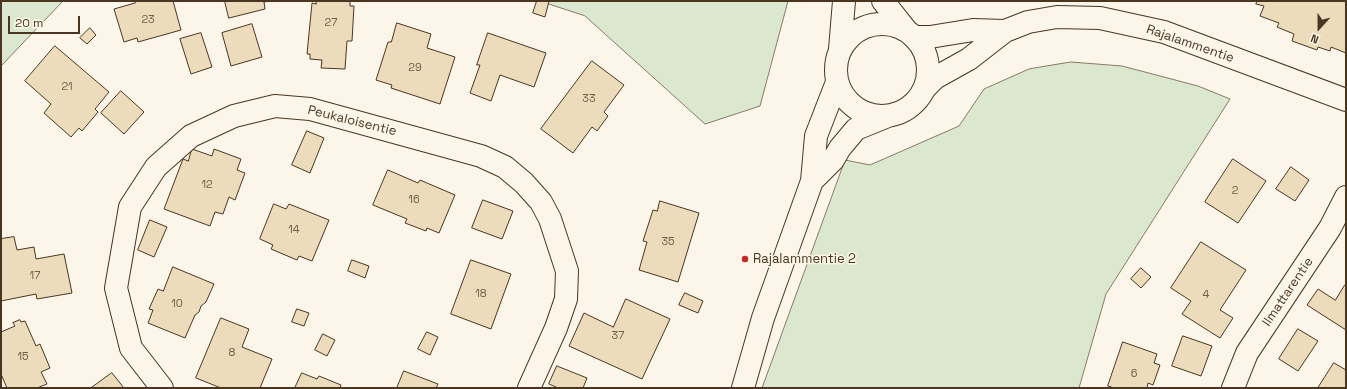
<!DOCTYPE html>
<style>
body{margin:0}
#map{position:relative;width:1347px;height:389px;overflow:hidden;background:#fbf6e9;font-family:"Space Grotesk",sans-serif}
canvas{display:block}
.frame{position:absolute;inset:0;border:2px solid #4a3520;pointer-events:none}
.north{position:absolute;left:1299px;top:8px;width:40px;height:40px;-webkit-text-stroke:3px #fbf6e9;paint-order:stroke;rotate:201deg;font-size:11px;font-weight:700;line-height:16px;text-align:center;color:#4a3520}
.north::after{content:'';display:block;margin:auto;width:14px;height:18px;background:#4a3520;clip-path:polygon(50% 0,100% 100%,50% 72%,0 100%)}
.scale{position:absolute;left:8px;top:16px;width:72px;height:18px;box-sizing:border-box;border:2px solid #4a3520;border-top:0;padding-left:5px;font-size:12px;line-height:14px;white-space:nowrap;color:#4a3520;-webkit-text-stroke:3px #fbf6e9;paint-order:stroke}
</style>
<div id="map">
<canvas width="1347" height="389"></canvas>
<div class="frame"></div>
<div class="north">N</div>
<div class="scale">20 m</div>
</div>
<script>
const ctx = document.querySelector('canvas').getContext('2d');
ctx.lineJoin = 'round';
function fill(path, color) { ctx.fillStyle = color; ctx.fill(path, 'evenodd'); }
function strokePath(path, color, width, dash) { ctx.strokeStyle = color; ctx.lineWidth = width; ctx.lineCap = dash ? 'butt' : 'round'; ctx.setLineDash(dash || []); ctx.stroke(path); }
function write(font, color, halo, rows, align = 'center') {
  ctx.font = font + ' "Space Grotesk",sans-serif'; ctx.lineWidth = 3; ctx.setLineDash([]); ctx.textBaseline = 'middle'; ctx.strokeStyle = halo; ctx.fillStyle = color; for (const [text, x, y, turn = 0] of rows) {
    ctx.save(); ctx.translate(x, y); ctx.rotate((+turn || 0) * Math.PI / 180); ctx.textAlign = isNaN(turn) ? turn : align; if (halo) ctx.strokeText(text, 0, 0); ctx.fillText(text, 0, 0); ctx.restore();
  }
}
const green = new Path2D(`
 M1 1H63L1 66Z
 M540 1H788L760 106 705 124 585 16Z
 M1071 62 1122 66 1198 86 1230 99 1106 294 1079 388H762L845 160 870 165 959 126 984 89 1029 69Z`);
const building = new Path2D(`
 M135 1H173L181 30 138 42 137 38 124 42 114 9 135 3Z
 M225 1H270L264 2 265 9 229 18Z
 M316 1H350V6H354L352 41H347L345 69 321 68 322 60 310 59V54H307L312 3 316 4Z
 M537 1H549L545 17 533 13Z
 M1258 1H1343L1346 2V53L1331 47 1330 51 1318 47 1317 50 1292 41 1294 34 1277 27 1279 23 1260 16 1264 6 1256 4Z
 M397 23 431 34 427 48 455 57 440 104 391 88 392 85 376 80 388 42H391Z
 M252 24 262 57 231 66 222 33Z
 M90 28 96 35 87 44 80 38Z
 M201 33 212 67 191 74 180 39Z
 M488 33 546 53 534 87 500 75 491 101 470 93 480 65H477Z
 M55 46 109 92 95 109 98 112 82 131 79 128 71 137 44 113 51 104 25 81Z
 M592 61 624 85 604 112 608 116 597 131 592 127 573 153 541 129Z
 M121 91 144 112 124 134 101 113Z
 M307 131 324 138 310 173 292 165Z
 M192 149 212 156 214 149 241 159 237 170 245 173 235 200 229 197 223 214 215 212 210 226 164 209 183 159 188 161Z
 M1233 159 1266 181 1238 223 1205 202Z
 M1291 167 1309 180 1295 201 1276 189Z
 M388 170 418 183 420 180 455 195 439 233 427 228 426 231 405 223 407 219 373 205Z
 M483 200 513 211 502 239 472 228Z
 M660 201 699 213 678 282 639 270 647 242 643 241 653 210 657 211Z
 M274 204 286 209 289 204 329 220 312 261 299 256 297 260 271 249 273 245 260 239Z
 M150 220 167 227 154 257 138 250Z
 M14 237 17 250 34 247 36 259 64 254 72 293 37 299 36 294 1 301V239Z
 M1201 242 1246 270 1220 310 1233 318 1220 338 1182 314 1191 301 1171 288Z
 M352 260 369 266 365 278 348 271Z
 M471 260 511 274 491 329 451 314Z
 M173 267 214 284 206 302 201 306 199 312 195 315 185 338 148 323 153 310 149 309 158 289 163 291Z
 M1141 268 1151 277 1141 288 1131 279Z
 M1345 285H1346V330L1307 305 1318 289 1335 300Z
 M685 293 703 301 698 313 679 305Z
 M626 299 670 319 642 379 569 346 584 313 613 327Z
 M297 309 309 313 304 326 292 322Z
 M221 318 249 329 242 347 272 359 260 388H221L196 378Z
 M20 320 21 322 25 321 36 346 40 344 50 368 41 372 47 384 37 388H7L1 374V332L15 326 13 323Z
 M1298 329 1318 341 1298 371 1279 359Z
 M427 332 438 337 430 355 418 349Z
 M323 334 335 340 327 356 315 350Z
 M1183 336 1212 346 1201 376 1172 366Z
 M1123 342 1157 354 1154 363 1160 365 1153 385 1148 383 1147 388H1114L1108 386Z
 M1334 363 1346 370V388H1318Z
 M557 366 587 378 583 388H558L549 384Z
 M404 371 438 384 436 388H397Z
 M112 373 124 388H91Z
 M302 373 317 379 319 376 341 385 340 388H295Z`);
const street = new Path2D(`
 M914 37H930L973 30 1005 31
 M925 88 935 78 969 59 1005 31 1028 22 1057 17 1100 18 1164 32 1346 100
 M162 388 131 348 116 288 130 207 156 167 191 136 234 116 275 106 310 109 481 156 505 167 524 183 541 202 550 219 567 271 566 299 556 328 529 388
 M1233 388 1247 353 1330 228 1346 197`);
const secondary = new Path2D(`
 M883 1 906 30
 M836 70a46 46 0 1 1 92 0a46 46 0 1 1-92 0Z
 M840 49 844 1
 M812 181 833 160 840 148 856 129 888 116
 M743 388 763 318 812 181 816 136 837 82`);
const markers = [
 [745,259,4,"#c62828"]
];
const numberNames = [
 ["23",148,20],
 ["27",331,23],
 ["29",415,68],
 ["21",67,87],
 ["33",589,99],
 ["12",207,185],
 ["2",1235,191],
 ["16",414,200],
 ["14",294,230],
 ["35",668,242],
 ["17",35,276],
 ["18",481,294],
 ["4",1206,295],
 ["10",177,304],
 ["37",618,336],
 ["8",232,353],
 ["15",23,357],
 ["6",1134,374]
];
const streetNames = [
 ["Rajalammentie",1190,44,19],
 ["Peukaloisentie",352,121,14],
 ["Ilmattarentie",1288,292,-56]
];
const poiNames = [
 ["Rajalammentie 2",753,259]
];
fill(green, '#dce7d0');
strokePath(green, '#887966', 1);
fill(building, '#ecdcbc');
strokePath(building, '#4a3520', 1);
strokePath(street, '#4a3520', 24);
strokePath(secondary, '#4a3520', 24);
strokePath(street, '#fbf6e9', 22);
strokePath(secondary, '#fbf6e9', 22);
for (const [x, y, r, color] of markers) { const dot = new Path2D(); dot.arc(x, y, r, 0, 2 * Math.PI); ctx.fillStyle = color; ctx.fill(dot); strokePath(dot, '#fbf6e9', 1.5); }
write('11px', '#725f47', null, numberNames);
write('13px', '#4a3520', '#fbf6e9', streetNames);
write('13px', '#4a3520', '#fbf6e9', poiNames, 'left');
</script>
